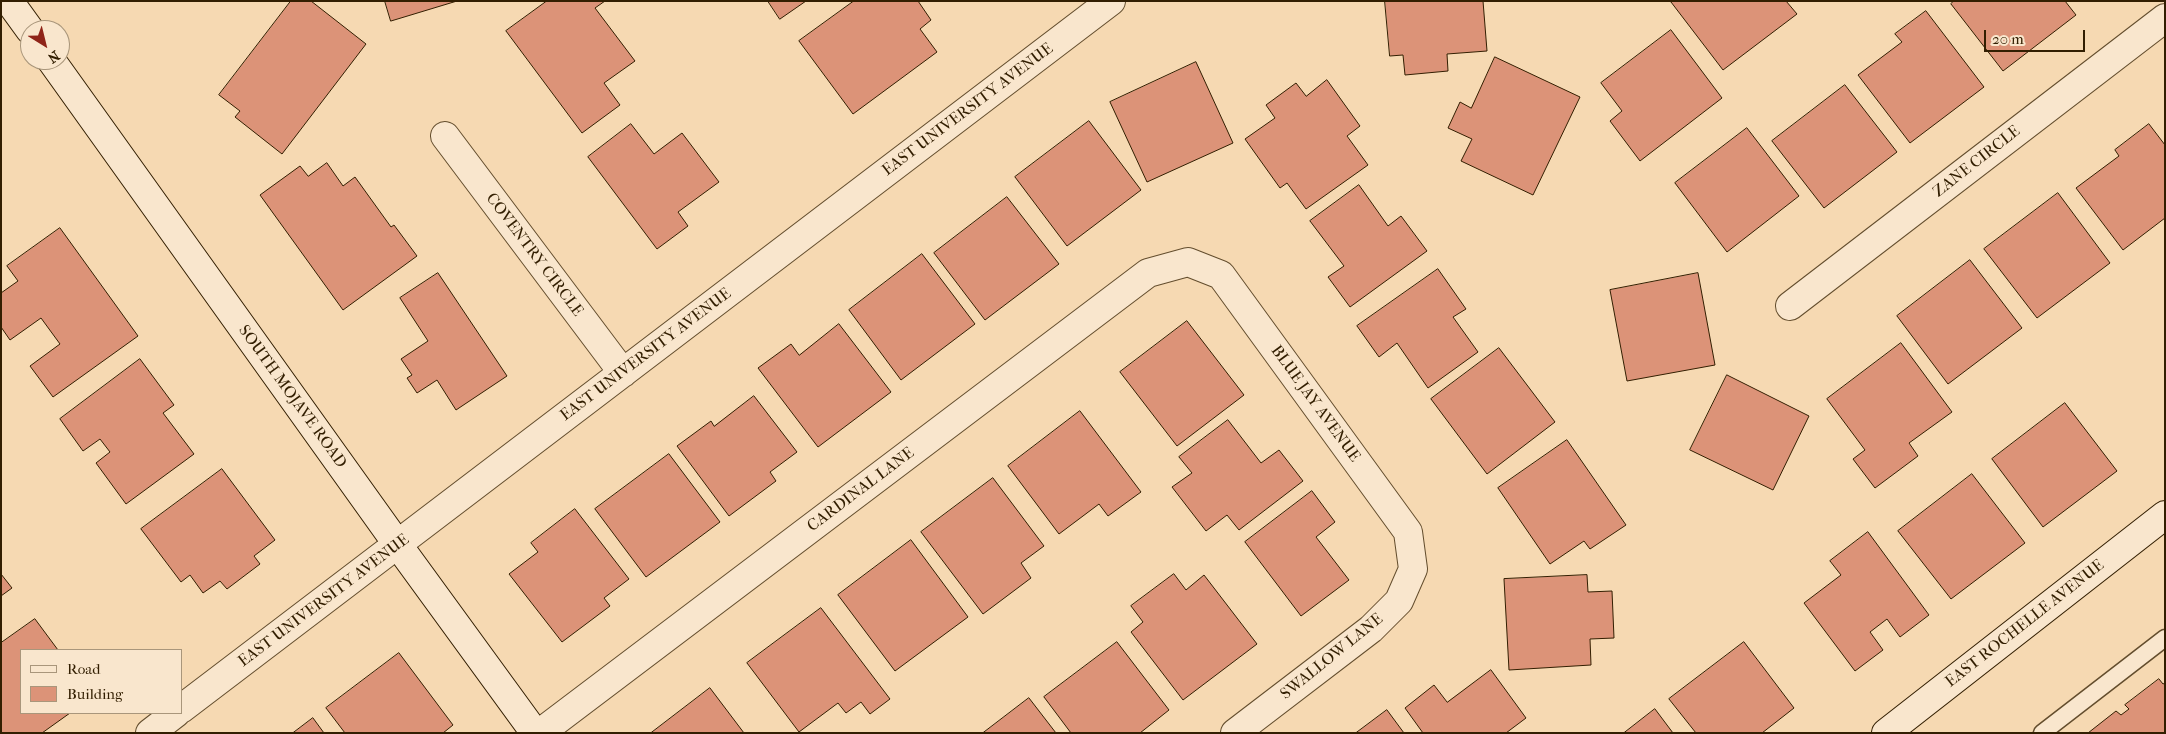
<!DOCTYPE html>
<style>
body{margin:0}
#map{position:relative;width:2166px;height:734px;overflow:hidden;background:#f6d9b2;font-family:"IM FELL French Canon",serif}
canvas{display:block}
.frame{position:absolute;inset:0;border:2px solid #321e01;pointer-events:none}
.legend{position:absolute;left:20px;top:649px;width:162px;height:65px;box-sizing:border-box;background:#f9e6cd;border:1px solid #a9967b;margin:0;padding:6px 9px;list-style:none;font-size:15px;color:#321e01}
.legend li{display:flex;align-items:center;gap:10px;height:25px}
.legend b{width:25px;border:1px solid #a9967b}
.north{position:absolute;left:20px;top:20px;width:50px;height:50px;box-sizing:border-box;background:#f9e6cd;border:1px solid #a9967b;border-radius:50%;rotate:144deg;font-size:14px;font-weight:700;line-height:20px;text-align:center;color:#321e01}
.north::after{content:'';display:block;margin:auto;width:18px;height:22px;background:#8f2418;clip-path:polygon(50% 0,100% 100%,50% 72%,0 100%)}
.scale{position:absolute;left:1984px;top:30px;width:101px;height:22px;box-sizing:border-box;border:2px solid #321e01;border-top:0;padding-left:6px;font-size:15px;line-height:18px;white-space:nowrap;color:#321e01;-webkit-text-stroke:4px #f9e6cd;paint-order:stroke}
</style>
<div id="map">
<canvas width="2166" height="734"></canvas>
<div class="frame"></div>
<ul class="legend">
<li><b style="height:6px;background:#f9e6cd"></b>Road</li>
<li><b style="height:14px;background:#dc9378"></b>Building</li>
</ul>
<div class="north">N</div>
<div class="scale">20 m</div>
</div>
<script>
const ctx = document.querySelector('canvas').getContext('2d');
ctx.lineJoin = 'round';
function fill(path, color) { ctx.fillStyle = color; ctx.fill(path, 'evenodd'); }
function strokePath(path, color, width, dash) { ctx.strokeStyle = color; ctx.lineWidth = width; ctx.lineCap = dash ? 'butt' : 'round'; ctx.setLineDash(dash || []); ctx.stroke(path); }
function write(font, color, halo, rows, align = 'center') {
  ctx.font = font + ' "IM FELL French Canon",serif'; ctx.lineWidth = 4; ctx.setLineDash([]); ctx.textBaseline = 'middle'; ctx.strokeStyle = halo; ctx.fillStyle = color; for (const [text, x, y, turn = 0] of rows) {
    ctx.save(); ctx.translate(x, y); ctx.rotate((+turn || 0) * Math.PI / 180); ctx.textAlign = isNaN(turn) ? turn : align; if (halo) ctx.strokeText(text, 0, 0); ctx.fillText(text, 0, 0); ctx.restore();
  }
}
const building = new Path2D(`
 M291 1H311L366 44 282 154 235 117 240 111 219 95Z
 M385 1H457L391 21Z
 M547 1H605L595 8 635 61 604 83 620 105 582 133 506 31Z
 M768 1H806L780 19Z
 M854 1H918L931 20 920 29 937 52 853 114 799 41Z
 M1385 1H1483L1487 51 1447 54 1448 71 1405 75 1403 55 1390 56Z
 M1672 1H1786L1797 14 1723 70 1671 2Z
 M1954 1H2065L2076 15 2003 71 1951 4Z
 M1926 11 1984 87 1910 143 1858 75 1902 42 1895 34Z
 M1671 30 1722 98 1640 161 1610 121 1622 111 1601 83Z
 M1495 57 1580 97 1533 195 1461 161 1472 139 1448 128 1460 102 1471 108Z
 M1196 62 1233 143 1147 182 1110 102Z
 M1327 80 1360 126 1347 136 1368 165 1306 209 1287 183 1280 188 1245 139 1275 118 1266 105 1296 83 1306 96Z
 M1845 85 1897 152 1824 208 1772 141Z
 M1089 121 1141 190 1067 246 1015 177Z
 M631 124 654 154 682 133 719 182 678 212 688 226 657 249 588 157Z
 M2149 124 2165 145V218L2123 250 2076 188 2119 156 2115 150Z
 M1747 128 1799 196 1727 252 1675 183Z
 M327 163 343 186 355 177 391 227 394 225 417 256 343 310 260 195 300 166 308 176Z
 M1359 185 1388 226 1401 216 1427 251 1350 307 1328 277 1344 266 1310 221Z
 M2058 193 2110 263 2037 318 1984 249Z
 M1007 197 1059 264 985 320 934 253Z
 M60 228 138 336 53 397 30 366 60 344 41 318 10 340 1 327V293L18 281 7 266Z
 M922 254 975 324 901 380 849 310Z
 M1970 260 2022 328 1948 384 1897 316Z
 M1438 269 1466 309 1453 317 1478 352 1428 388 1397 343 1379 357 1357 326Z
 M438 273 507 376 456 410 437 380 417 393 407 378 412 375 401 359 428 341 400 298Z
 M1698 273 1715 365 1627 381 1610 290Z
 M1187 321 1244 395 1177 446 1120 372Z
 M839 324 891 392 818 447 758 368 791 344 799 355Z
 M1901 343 1952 412 1909 443 1918 456 1875 488 1853 459 1865 450 1827 399Z
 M1499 348 1555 422 1487 474 1431 399Z
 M140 359 174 405 163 413 194 454 126 504 96 463 110 452 100 439 83 451 60 419Z
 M1727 375 1809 416 1773 490 1690 450Z
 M754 396 797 452 770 472 776 481 729 516 677 446 711 421 714 426Z
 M2065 403 2117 471 2043 527 1992 459Z
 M1080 411 1141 492 1108 516 1099 504 1059 534 1008 466Z
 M1228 420 1261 463 1279 450 1303 481 1239 530 1227 515 1206 531 1172 487 1192 473 1179 457Z
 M1567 440 1626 525 1590 549 1584 541 1550 564 1498 488Z
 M669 454 720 522 646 577 595 509Z
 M222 469 275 540 254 556 260 564 227 589 220 581 203 593 190 575 181 582 141 529Z
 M1972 474 2025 543 1951 599 1898 531Z
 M993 478 1044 546 1021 563 1031 578 983 614 921 532Z
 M1312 491 1335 522 1316 537 1349 580 1301 616 1245 542Z
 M575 509 629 579 604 598 610 606 562 642 509 574 538 552 531 543Z
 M1868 532 1929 615 1900 637 1887 619 1870 632 1883 650 1855 671 1804 603 1841 575 1830 561Z
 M911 540 968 617 895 671 838 595Z
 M1 574 12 588 1 596Z
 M1174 574 1186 590 1204 575 1257 644 1183 700 1131 632 1143 622 1131 606Z
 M1587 575 1588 592 1612 591 1614 638 1590 639 1591 665 1509 670 1504 579Z
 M821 608 890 699 870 714 861 702 846 713 838 703 799 732 747 663Z
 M35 619 58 650H21V713H70L42 733H1V643Z
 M1117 642 1169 710 1140 733H1071L1044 697Z
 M1744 642 1794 708 1762 733H1696L1669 699Z
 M399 653 453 725 443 733H345L326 708Z
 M1491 670 1526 718 1506 733H1423L1405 708 1434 685 1447 702Z
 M2159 679 2163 684 2165 683V733H2088L2116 711 2121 715 2129 709 2125 705Z
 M710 688 744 733H651Z
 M1029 698 1056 733H983Z
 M1655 709 1673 733H1624Z
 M1387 710 1404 733H1356Z
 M313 718 324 733H293Z`);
const lane = new Path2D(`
 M2042 733 2165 638`);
const street = new Path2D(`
 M445 136 623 373
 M1790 306 2165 18
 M181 709 1111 1
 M150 733 176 713
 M540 733 1148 273 1188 262 1221 275 1408 532 1413 569 1399 601 1371 629 1235 733`);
const secondary = new Path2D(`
 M9 1 30 30
 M51 60 398 545 535 733
 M1886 733 2165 515`);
const streetNames = [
 ["EAST UNIVERSITY AVENUE",968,110,-37],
 ["ZANE CIRCLE",1977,162,-38],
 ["COVENTRY CIRCLE",534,255,53],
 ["EAST UNIVERSITY AVENUE",646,355,-37],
 ["SOUTH MOJAVE ROAD",292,397,54],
 ["BLUE JAY AVENUE",1315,404,54],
 ["CARDINAL LANE",861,490,-37],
 ["EAST UNIVERSITY AVENUE",324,601,-37],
 ["EAST ROCHELLE AVENUE",2025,624,-38],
 ["SWALLOW LANE",1332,657,-39]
];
fill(building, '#dc9378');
strokePath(building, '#321e01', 1);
strokePath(lane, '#634d2d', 19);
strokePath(street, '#634d2d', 30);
strokePath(secondary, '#321e01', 30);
strokePath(lane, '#f9e6cd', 16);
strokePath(street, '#f9e6cd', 28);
strokePath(secondary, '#f9e6cd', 28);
write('16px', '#321e01', '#f9e6cd', streetNames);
</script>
